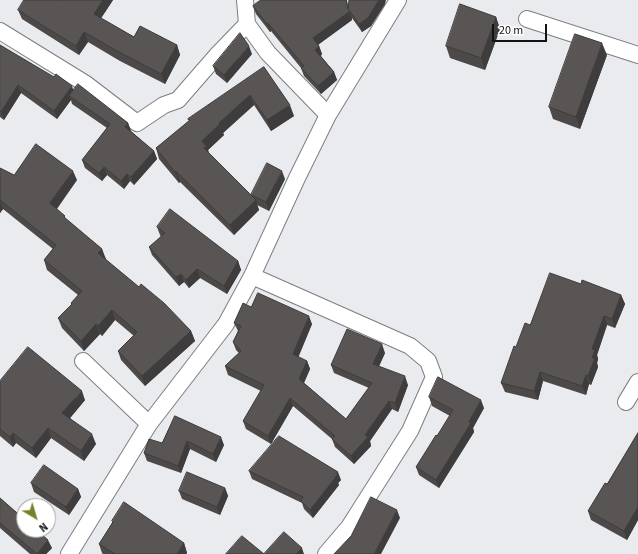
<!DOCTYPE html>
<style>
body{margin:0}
#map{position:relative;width:638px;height:554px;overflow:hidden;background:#e9ebee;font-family:"Source Sans 3",sans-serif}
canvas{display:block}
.north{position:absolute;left:16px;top:498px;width:40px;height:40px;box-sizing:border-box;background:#fff;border:1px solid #a0a1a1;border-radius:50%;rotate:142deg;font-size:11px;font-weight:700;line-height:16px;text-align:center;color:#121314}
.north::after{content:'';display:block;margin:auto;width:14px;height:18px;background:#7a802a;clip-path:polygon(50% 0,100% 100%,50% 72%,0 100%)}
.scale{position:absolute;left:492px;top:24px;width:55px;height:18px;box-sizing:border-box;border:2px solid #121314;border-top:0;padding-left:5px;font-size:12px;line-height:14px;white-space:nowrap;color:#121314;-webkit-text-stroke:3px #fff;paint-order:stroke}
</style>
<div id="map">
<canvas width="638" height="554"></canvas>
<div class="north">N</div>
<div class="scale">20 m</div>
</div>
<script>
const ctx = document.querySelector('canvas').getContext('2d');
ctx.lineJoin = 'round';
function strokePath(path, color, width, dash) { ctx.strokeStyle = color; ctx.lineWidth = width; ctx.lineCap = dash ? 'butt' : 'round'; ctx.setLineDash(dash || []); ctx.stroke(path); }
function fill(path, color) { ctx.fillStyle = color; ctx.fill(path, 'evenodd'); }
const minor = new Path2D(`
 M245 0 247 24 268 53 328 115
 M527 19 638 55
 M0 31 86 84 137 123 164 105 178 100 218 54 247 24
 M252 276 410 346 428 361 434 377 410 431 349 527 326 554
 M83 361 149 424
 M626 402 638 382
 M69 554 149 424 226 324 252 276 297 178 328 115 398 0`);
const wall = new Path2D(`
 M62 0H113L101 18 134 37 177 45 180 55 165 84 120 61 88 42 79 55 22 19 18 10 61 1Z
 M261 0H347L348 6 385 4 371 26 362 32 352 18V20L318 45 319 46 322 54 321 56 334 72 337 80 321 94 304 76 301 68 271 31 270 32 256 14 253 6Z
 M496 17 500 29 485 70 450 58 446 46Z
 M0 45 128 123 131 131 154 151 157 159 134 185 130 181 124 189 107 175 102 181 85 168 82 160 107 128 72 104 71 100 57 119 21 93 4 120 0 117Z
 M252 54 227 83 216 74 213 66Z
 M607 55 580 129 553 119 549 107Z
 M264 67 294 116 271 131 254 105 223 133 224 135 208 150 209 153 251 195 285 179 269 211 257 205 259 210 234 235 180 182 179 183 159 159 156 148 189 121 188 119Z
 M0 168 14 175 77 180 57 209 67 220 102 249 105 259 191 331 195 341 145 386 121 360 118 351 134 336 115 320 102 336 100 334 84 351 62 328 58 318 72 305 71 303 78 295 47 270 44 260 53 249 3 209 0 213Z
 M157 227 238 261 241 270 227 294 200 278 189 288 184 282 179 286 152 255 149 247 161 237 160 235Z
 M581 284 621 295 625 304 615 328 607 325 597 355 598 359 597 363 598 367 591 385 589 384 586 395 543 381 538 400 505 392 501 383 516 347 530 325Z
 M251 307 312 324 298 357 307 361 310 369 304 383 346 419 369 388 334 373 331 365 385 353 379 366 408 385 398 412 392 409 370 441 371 446 354 464 335 447 332 439 293 406 271 444 246 429 243 421 261 391 228 375 225 366 239 353 236 350 233 342 238 331 234 323Z
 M0 381 85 400 70 418 96 444 84 461 51 438 36 458 16 443 13 447 0 436Z
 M429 397 484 408 473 428 474 432 439 488 419 475 416 467 437 436 450 416 432 406Z
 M175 416 224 445 216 462 190 449 181 473 147 461 144 453 162 443Z
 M638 433V520L627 540 591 520 588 511 607 484Z
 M249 471 341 480 338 483 339 485 313 518 304 509 302 503 252 479Z
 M31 483 78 489 81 497 69 515 34 492Z
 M225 488 228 496 220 515 182 499 179 491Z
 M0 498 52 548 46 554H30L0 528Z
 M112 521 184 543 187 553 186 554H103L102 553 99 544 112 523Z`);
const shadedWall = new Path2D(`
 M103 0H113L98 23 94 14Z
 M379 0H386L385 4 371 26 362 32 359 24Z
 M349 10 352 20 316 46 313 38Z
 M496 17 500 29 485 70 481 58Z
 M268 23 271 31 270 32 267 24Z
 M84 32 88 42 79 55 76 46Z
 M602 43 607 55 580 129 576 117Z
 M177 45 180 55 165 84 161 74Z
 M249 46 252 54 227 83 224 75Z
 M319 46 322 54 318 58 315 50Z
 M334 72 337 80 321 94 318 86Z
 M18 85 21 93 4 120 1 112Z
 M72 86 75 95 69 96 71 100 57 119 54 111Z
 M250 95 254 105 223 133 224 135 208 150 210 157 208 159 202 141 219 123Z
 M290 105 294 116 271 131 267 120Z
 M128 123 131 131 128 135 125 127Z
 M154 151 157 159 134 185 131 177Z
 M104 167 107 175 102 181 99 173Z
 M73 171 77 180 53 213 50 203Z
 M176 171 180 182 179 183 175 172Z
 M282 171 285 179 269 211 266 202Z
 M127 174 130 181 124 189 121 181Z
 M256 200 259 210 234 235 230 225Z
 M0 201 3 209 0 213Z
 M102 249 106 259 102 263 98 253Z
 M238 261 241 270 227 294 224 286Z
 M197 269 200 278 189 288 186 280Z
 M181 274 184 282 179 286 176 277Z
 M621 295 625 304 615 328 612 319Z
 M112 310 115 320 102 336 98 326Z
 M309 316 312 324 296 363 293 354Z
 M604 316 607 325 597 355 598 359 597 363 598 367 591 385 588 376 592 349Z
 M96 324 100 334 84 351 81 341Z
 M191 331 195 341 145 386 142 376Z
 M382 344 385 353 376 373 373 364Z
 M307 361 310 369 302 387 299 379Z
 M540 372 543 381 538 400 534 391Z
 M586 375 589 384 586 395 582 386Z
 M405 376 408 385 398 412 395 403Z
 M82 391 85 400 66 423 62 413Z
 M290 398 293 406 271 444 268 436Z
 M481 400 484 408 473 428 474 432 439 488 436 480 469 422Z
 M389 401 392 409 370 441 371 446 354 464 351 456Z
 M48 428 51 438 36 458 32 448Z
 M13 433 16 443 13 447 10 437Z
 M92 434 96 444 84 461 81 451Z
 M221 437 224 445 216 462 213 454Z
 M187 441 190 449 181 473 178 466Z
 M338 472 341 480 338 483 339 485 313 518 310 510Z
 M225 488 228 496 220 515 217 507Z
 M78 489 81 497 69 515 66 507Z
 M638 507V520L627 540 624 531Z
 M397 510 400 518 381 554H374Z
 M48 540 52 548 46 554H37Z
 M184 543 187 553 186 554H177Z
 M302 548 304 554H296Z`);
const building = new Path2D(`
 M24 0H60L61 1 62 0H103L94 14 134 37 140 26 177 45 161 74 117 51 84 32 76 46 18 10Z
 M261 0H346L348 9 349 0H379L368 18 359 24 349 10V12L313 38 319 46 315 50 334 72 318 86 301 68 304 66 268 23 267 24 253 6Z
 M460 4 496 17 481 58 446 46Z
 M240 33 249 46 224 75 213 66Z
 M575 34 602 43 576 117 549 107Z
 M0 45 54 77 56 74 72 86 54 111 18 85 1 112 0 111Z
 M264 67 290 105 267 120 250 95 219 123 220 124 202 141 207 147 204 148 256 200 230 225 176 171 175 172 156 148 190 120 188 119Z
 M78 84 128 123 125 127 154 151 131 177 127 174 121 181 104 167 99 173 82 160 110 124 69 96Z
 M36 144 73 171 50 203 65 216 64 217 102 249 98 253 139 287 141 284 164 303 191 331 142 376 118 351 137 332 112 310 98 326 96 324 81 341 58 318 72 304 71 303 82 291 44 260 56 245 0 200V168L14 175Z
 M267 163 282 171 266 202 251 195Z
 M170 209 238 261 224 286 197 269 186 280 181 274 176 277 149 247 165 233 157 227Z
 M550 273 581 284 582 280 621 295 612 319 604 316 592 349 595 350 592 358H595L588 376 586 375 582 386 540 372 534 391 501 383 514 346 516 347 525 323 530 325Z
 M258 293 309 316 293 354 307 361 299 379 346 419 372 383 331 365 347 329 382 344 373 364 405 376 395 403 389 401 365 435 368 437 351 456 332 439 335 436 290 398 268 436 243 421 264 385 225 366 241 351 233 342 241 326 234 323 243 303 251 307Z
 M28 347 82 391 62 413 92 434 81 451 48 428 32 448 13 433 10 437 0 429V381Z
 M438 377 481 400 469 422 471 423 436 480 416 467 436 435 437 436 453 410 429 397Z
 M175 416 221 437 213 454 187 441 178 466 144 453 149 439 162 443Z
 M638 433V507L624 531 588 511 605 483 607 484Z
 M279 436 338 472 334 476 336 477 310 510 301 501 303 497 249 471Z
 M44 465 78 489 66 507 31 483Z
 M187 472 225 488 217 507 179 491Z
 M371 497 397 510 374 554H334L351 536Z
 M0 498 24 519V530H37L48 540 37 554 0 523Z
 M124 502 184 543 177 554H115L99 544 113 522 112 521Z
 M284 532 302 548 296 554H264Z
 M242 536 264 554H226Z`);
strokePath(minor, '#7c7e81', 18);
strokePath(minor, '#fff', 16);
fill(wall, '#4d4949');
fill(shadedWall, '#3e3c3c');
fill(building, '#595555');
strokePath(building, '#3e3c3c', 1);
</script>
